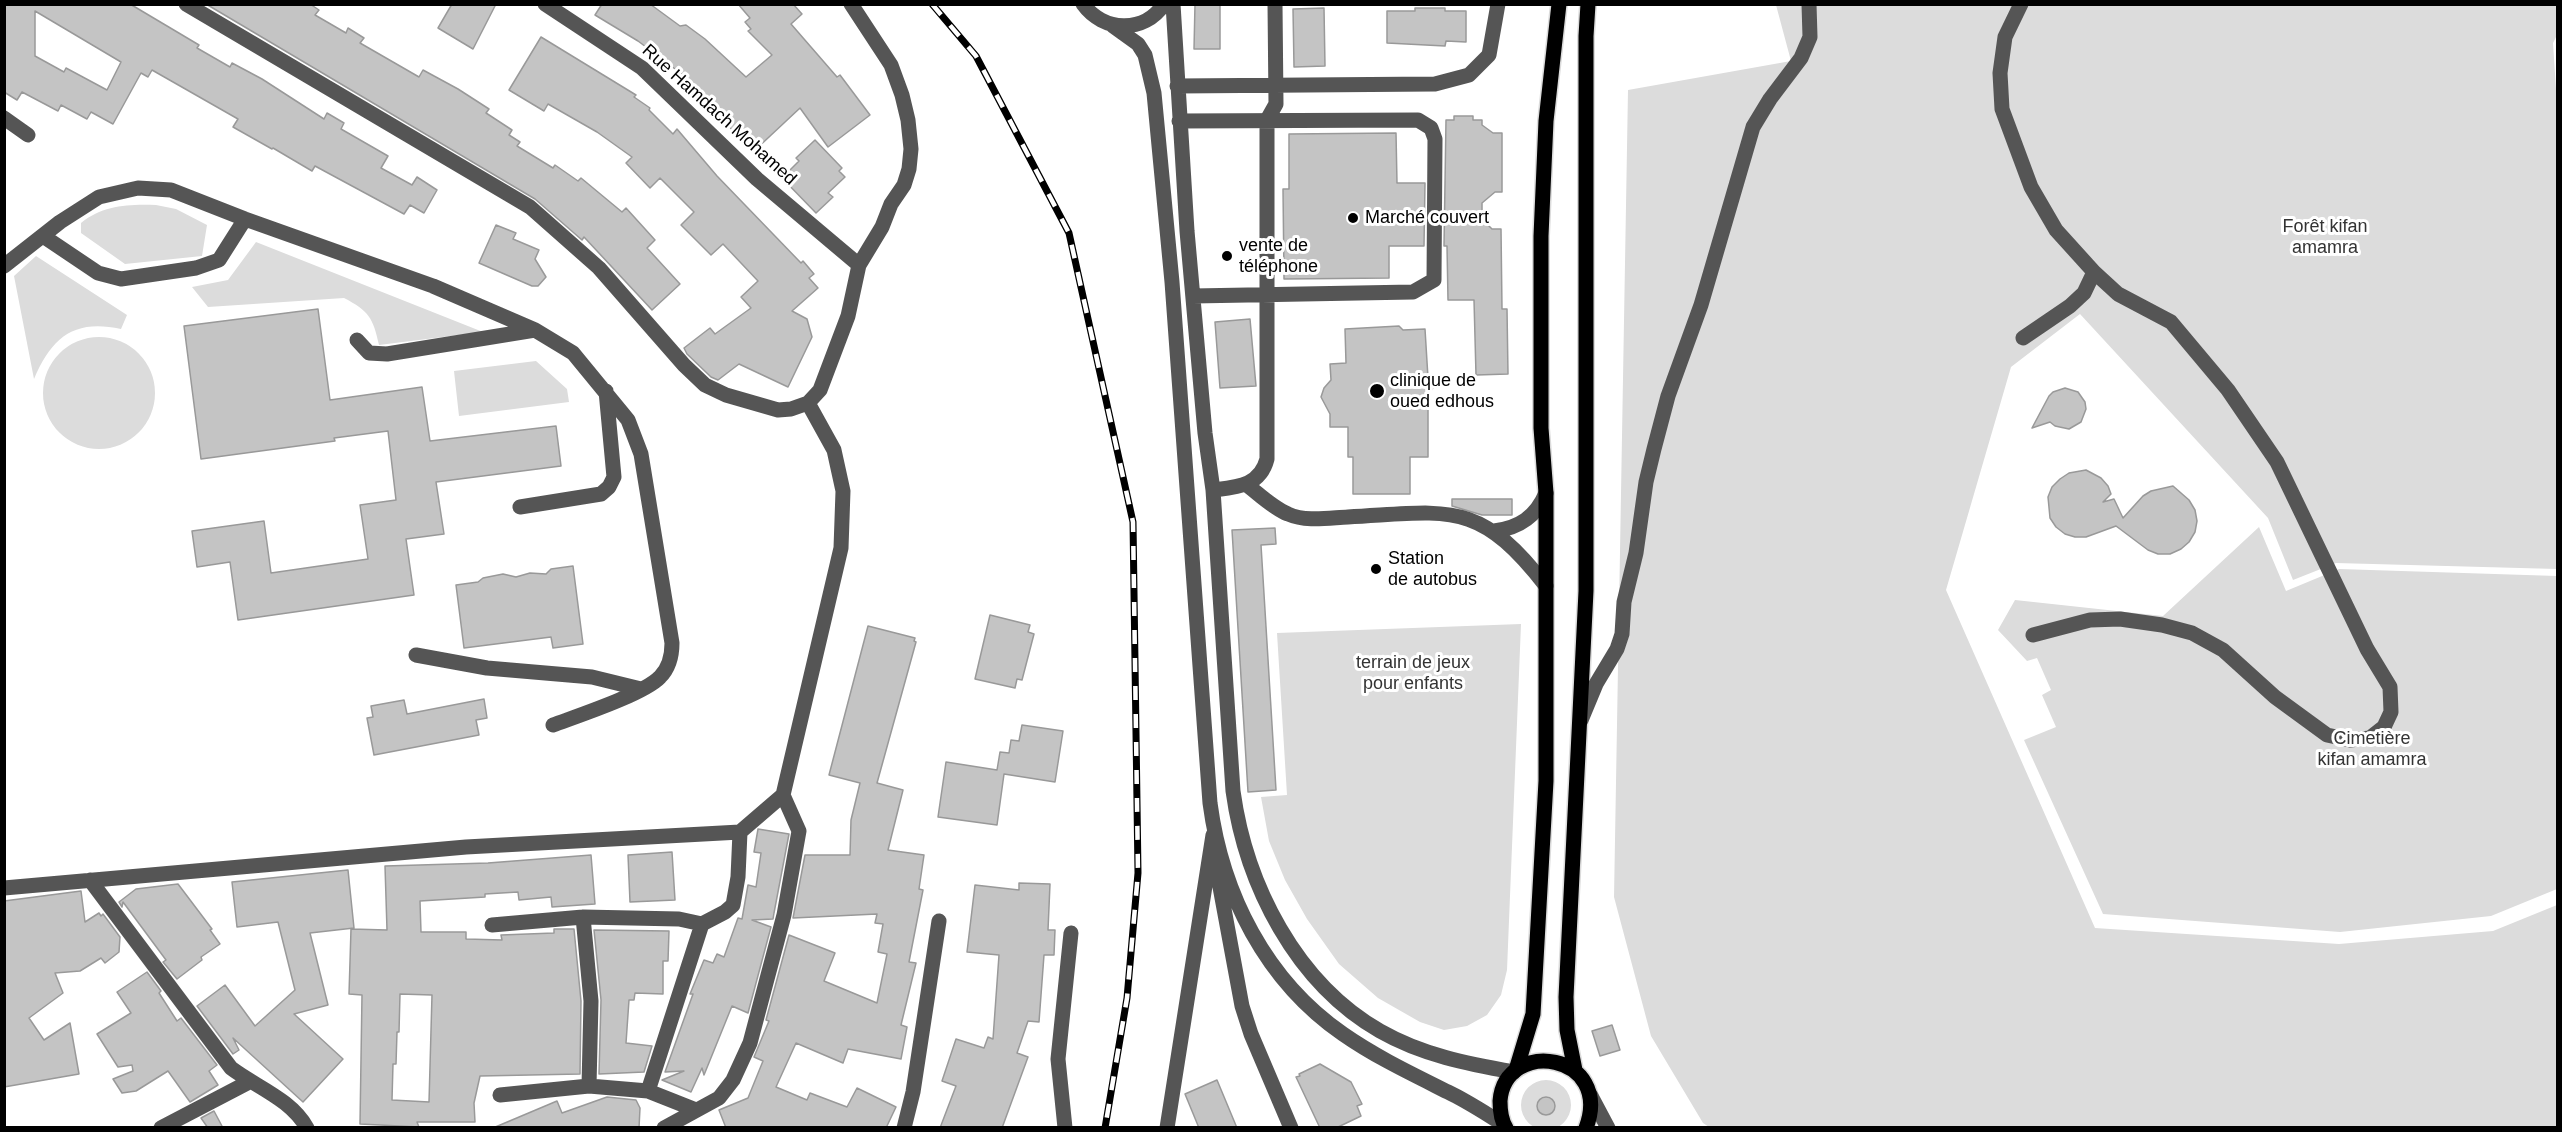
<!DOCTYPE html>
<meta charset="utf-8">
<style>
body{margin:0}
#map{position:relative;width:2562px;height:1132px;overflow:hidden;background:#fff;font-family:Arial,sans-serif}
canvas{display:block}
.frame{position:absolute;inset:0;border:6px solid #000;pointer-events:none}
</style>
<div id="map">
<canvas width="2562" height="1132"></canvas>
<div class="frame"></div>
</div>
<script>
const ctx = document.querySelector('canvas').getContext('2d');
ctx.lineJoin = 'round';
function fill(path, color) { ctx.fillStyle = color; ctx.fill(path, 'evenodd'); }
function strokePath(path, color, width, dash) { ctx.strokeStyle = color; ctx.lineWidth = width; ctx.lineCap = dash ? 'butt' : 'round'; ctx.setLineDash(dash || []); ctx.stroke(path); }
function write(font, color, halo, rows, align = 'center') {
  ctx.font = font + ' Arial,sans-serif'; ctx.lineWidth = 6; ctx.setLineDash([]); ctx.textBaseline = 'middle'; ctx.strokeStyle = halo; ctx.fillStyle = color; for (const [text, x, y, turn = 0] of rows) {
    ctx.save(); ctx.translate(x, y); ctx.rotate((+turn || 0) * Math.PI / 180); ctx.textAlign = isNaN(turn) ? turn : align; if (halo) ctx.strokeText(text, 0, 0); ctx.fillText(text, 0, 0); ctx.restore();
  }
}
const green = new Path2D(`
 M1776 5H2557V35L2553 43 2558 120 2557 569 2336 563 2293 580 2268 518 2080 314 2011 367 1946 590 2095 928 2339 944 2493 931 2557 905V1127H1709L1703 1123 1651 1036 1614 897 1628 90 1791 61Z
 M156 205 176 209 207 225 202 256 125 264 81 233V223C103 205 129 204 156 205Z
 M256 242 483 332 379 345C373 318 369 311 344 298L208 307 192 287 228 280Z
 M36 256 127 315 121 329C74 319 52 337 34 379L14 276Z
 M43 393a56 56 0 1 1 112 0a56 56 0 1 1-112 0Z
 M536 361 567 389 569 402 459 416 454 371Z
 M2259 527 2286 591 2339 569 2557 576V889L2491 916 2340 932 2103 914 2024 740 2056 727 2042 695 2051 690 2037 658 2027 661 1998 630 2015 600 2163 616Z
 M1521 624 1507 970 1501 995 1487 1015 1467 1026 1444 1030 1420 1022 1378 998 1339 964 1307 919 1285 880 1269 841 1261 797 1287 795 1277 633Z
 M1521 1105a25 25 0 1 1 50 0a25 25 0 1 1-50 0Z`);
const building = new Path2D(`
 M4 4H130L199 45 197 48 230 67 232 63 262 79 324 119 327 113 344 123 341 129 388 156 381 168 412 185 417 177 437 190 424 213 410 205 404 214 315 166 312 171 273 148 272 149 233 127 238 119 152 70 148 77 141 73 113 124 91 112 87 119 61 105 58 111 22 92 17 100 4 92ZM35 11 121 62 107 90 66 68 64 72 35 56Z
 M206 4H310L319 10 315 15 346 33 348 28 364 38 360 43 419 77 423 70 458 89 489 109 486 113 512 130 509 135 520 142 517 146 553 168 555 165 578 181 581 178 622 212 626 208 655 240 647 248 680 284 652 310 584 237 582 240 535 199Z
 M452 4H496L473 49 438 28Z
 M602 4H650L680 26 686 25 705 39 746 77 772 55 748 31 751 29 745 22 750 18 738 4H793L802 14 791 24 837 77 840 75 870 115 828 147 800 108 753 152 722 119 724 118 685 81 687 78 638 41 595 15Z
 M1195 4H1220V49H1194Z
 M1324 8 1325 66 1294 67 1293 9Z
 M1415 8H1445V11H1466V42L1446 41 1445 46 1387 43V11H1415Z
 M541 37 636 95 634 97 650 108 649 110 673 134 677 129 717 176 801 263 803 261 814 274 809 278 818 288 792 311 807 319 812 337 788 387 739 364 718 380 711 377 687 354 684 348 710 328 715 334 751 308 741 297 758 281 723 244 711 255 681 225 694 212 660 178 650 188 626 163 632 157 597 132 548 104 544 111 509 90Z
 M1454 116H1473V120H1482V125L1493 133H1502V192H1495L1482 203V219L1492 229H1501L1502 309H1507L1508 374 1476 375 1474 300H1448L1447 246H1444L1446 120H1454Z
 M1396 133 1397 183H1425L1424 246H1389V278L1284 279 1283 189H1289V134Z
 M815 140 842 168 839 171 845 177 828 193 833 197 816 213 782 178 799 161 796 158Z
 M496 225 516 233 513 239 539 250 535 259 546 277 538 286H532L479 263Z
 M318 309 330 400 422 387 430 441 556 426 561 466 436 482 444 534 406 539 414 595 238 620 230 562 197 567 192 531 264 521 271 573 368 559 360 505 396 500 388 431 334 438 335 441 201 459 184 326Z
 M1250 319 1256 386 1220 388 1215 322Z
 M1399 326 1403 330 1425 329 1428 378 1434 387 1428 394V457H1410V494H1353V457H1348V427H1330V414L1321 397 1324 388 1331 380 1330 364 1346 363 1345 329Z
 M2065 388 2078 392 2085 402 2086 409 2081 422 2069 429 2055 426 2050 422 2032 428 2049 396 2053 392Z
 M2086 470 2101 478 2108 486 2111 494 2103 502 2114 499 2123 518 2143 496 2151 491 2173 486 2189 500 2195 510 2197 521 2195 532 2189 542 2181 549 2170 554H2158L2148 550 2116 526 2086 537H2075L2065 534 2056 527 2050 518 2048 497 2052 487 2060 479 2069 473Z
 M1452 499H1512V515H1482L1452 506Z
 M1275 528 1276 544 1261 545 1276 790 1248 792 1232 530Z
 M573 566 583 644 553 648 551 637 464 648 456 585 478 582 483 578 503 574 516 577 530 573 546 574 551 569Z
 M990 615 1030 625 1028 632 1034 634 1022 680 1017 679 1015 688 975 679Z
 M868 626 915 638 914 641 916 642 877 783 903 790 888 850 924 855 919 889 923 890 909 962 916 963 901 1025 907 1027 901 1059 848 1049 843 1063 796 1043 776 1087 807 1100 810 1093 847 1107 857 1088 896 1107 886 1128H726L719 1110 748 1098 763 1061 754 1057 769 1021 766 1020 789 935 835 953 824 981 877 1003 887 954 878 952 883 924 875 923 877 914 793 918 805 855H850L851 820 860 783 829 775Z
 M484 699 487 718 476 720 479 735 374 755 367 718 373 717 371 706 404 700 407 714Z
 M1022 725 1063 731 1055 782 1004 774 997 825 938 817 946 762 997 770 1000 752 1009 753 1011 740 1019 741Z
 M758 829 789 834 774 913 773 919 752 920 771 927 748 1013 732 1006 704 1075 702 1068 691 1092 662 1080 684 1071 665 1072 693 994H690L704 960 713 963 717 954 724 957 738 918 742 919 748 885 756 887 761 853 754 852Z
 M672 852 675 900 630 902 628 855Z
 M591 855 595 904 552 907 551 897 519 900 518 892 485 894V897L420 901 421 932H466V939L502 940 501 935 554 933V929H574L581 1001 580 1074 480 1076 474 1103 475 1122H417L419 1127 360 1124 362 995 349 994 351 929 387 930 385 866 488 863ZM400 994 432 995 429 1102 392 1100 393 1064H396L397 1032H399Z
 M348 870 354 928 310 933 328 1005 294 1014 343 1059 303 1102 233 1038 239 1050 233 1054 197 1006 225 985 255 1026 295 990 278 922 237 927 232 882Z
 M1019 883 1050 884 1048 930H1055L1054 955H1044L1039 1022 1028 1021 1017 1053 1028 1057 1002 1128H940L956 1086 942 1081 956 1039 984 1048 988 1037 993 1039 999 955 967 952 975 885 1019 890Z
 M178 884 212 929 210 930 220 944 201 957 202 960 177 979 163 962 166 960 123 902 122 907 119 902 136 889Z
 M81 891 85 922 99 913 101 916 103 914 120 937 119 952 105 963 101 958 80 971 55 973 63 993 29 1018 44 1040 70 1023 79 1074 4 1087V901Z
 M594 930 669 931 668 961H663V994L635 993 634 1000H629L626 1043 652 1046 644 1072 599 1074 601 1000Z
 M147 972 161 991 159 993 177 1021 181 1018 217 1065 209 1071 218 1085 190 1102 168 1071 136 1091 122 1093 113 1079 133 1071 132 1065 118 1067 97 1034 131 1013 117 992Z
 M1612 1025 1620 1050 1600 1056 1592 1031Z
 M1320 1064 1351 1082 1362 1104 1357 1106 1361 1116 1336 1128H1320L1296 1077 1300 1076 1299 1074Z
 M1217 1080 1237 1128H1199L1185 1094Z
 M607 1097 636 1100 640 1108 639 1128H493L557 1101 562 1113Z
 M1537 1106a9 9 0 1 1 18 0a9 9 0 1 1-18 0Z
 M214 1111 223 1128H208L201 1118Z`);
const minor = new Path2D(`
 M186 4 530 207 599 268 684 365 705 385 726 395 778 410 791 409 808 403 820 390 848 316 859 265 882 227 891 204 904 185 909 169 911 149 908 120 902 95 891 65 851 4
 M545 4 642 68 757 179 859 265
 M1083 4C1103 32 1144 34 1164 4
 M1173 4 1187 231 1205 433 1213 490 1233 791C1246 885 1296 983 1380 1031 1422 1055 1468 1064 1514 1072
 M2021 4 2005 37 2000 73 2002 109 2031 187 2056 230 2094 272 2118 294 2171 322 2228 390 2277 462 2367 649 2390 687 2391 712 2384 727 2370 738 2350 740 2327 735 2275 697 2223 650 2192 633 2162 625 2120 619 2090 620 2033 635
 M1113 26 1138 44 1145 55 1154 93 1172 282 1210 803C1222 894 1266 981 1343 1034 1376 1057 1412 1074 1448 1092 1467 1101 1485 1113 1503 1124
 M1177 86 1435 84 1469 75 1489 55 1498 4
 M4 118 28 135
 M1179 121 1418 120 1431 128 1435 139 1434 280 1413 292 1193 296
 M43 236 98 273 121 279 196 268 219 260 245 219
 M4 266 60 222 99 197 138 188 171 190 245 219 433 286 535 330 573 353 628 420 641 454 672 643C672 655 669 668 660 677 644 694 577 716 553 725
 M2023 338 2070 306 2084 293 2094 272
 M357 340 369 353 387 354 535 330
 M1247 485C1260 495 1273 508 1288 514 1306 522 1328 518 1348 517 1448 512 1478 498 1546 586
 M1213 490C1237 487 1260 486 1267 459V120L1276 104 1275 4
 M520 507 601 494 609 487 614 477 606 391
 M1494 531C1519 528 1536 517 1546 493
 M416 655 487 668 592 677 641 689
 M1581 720 1596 684 1617 649 1622 634 1624 602 1636 553 1646 482 1654 449 1668 396 1701 305 1753 127 1770 99 1801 58 1810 37 1809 4
 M1217 871 1242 1006 1251 1034 1291 1128
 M90 880 231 1068C256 1087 291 1099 307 1128
 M4 888 466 847 740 832 783 795 841 548 843 491 834 450 808 403
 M583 917 591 1001 589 1086
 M492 925 583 917 679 919 702 924 725 912 733 905 738 877 740 832
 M648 1091 702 924
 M500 1095 589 1086 648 1091 696 1110
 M1591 1096 1608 1128
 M161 1128 249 1082
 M664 1128 719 1098 733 1080 750 1043 784 915 799 831 783 795
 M904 1128 913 1092 939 921
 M1065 1128 1058 1059 1071 933
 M1167 1128 1213 835`);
const major = new Path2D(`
 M1516 1070 1533 1014 1546 781V493L1541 428V236L1546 121 1559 4
 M1575 1070 1567 1030 1566 997 1586 591V36L1588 4
 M1506 1128C1501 1120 1500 1110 1500 1101 1505 1037 1614 1053 1586 1128`);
const rail = new Path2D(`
 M932 4 976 56 1069 233 1133 522 1138 873 1127 998 1105 1128`);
const markers = [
 [1353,218,6,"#000"],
 [1227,256,6,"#000"],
 [1377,391,8,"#000"],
 [1376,569,6,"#000"]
];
const streetNames = [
 ["Rue Hamdach Mohamed",719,115,42]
];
const poiNames = [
 ["Marché couvert",1365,218],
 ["vente de",1239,246],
 ["téléphone",1239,267],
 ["clinique de",1390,381],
 ["oued edhous",1390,402],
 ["Station",1388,559],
 ["de autobus",1388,580]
];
const parkNames = [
 ["Forêt kifan",2325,227],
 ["amamra",2325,248],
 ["terrain de jeux",1413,663],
 ["pour enfants",1413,684],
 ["Cimetière",2372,739],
 ["kifan amamra",2372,760]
];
fill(green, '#dcdcdc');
fill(building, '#c4c4c4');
strokePath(building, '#999', 1.5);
strokePath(major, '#dbdbdb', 18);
strokePath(minor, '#555', 15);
strokePath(major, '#000', 15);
strokePath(rail, '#000', 7);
strokePath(rail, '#fff', 4.5, [14]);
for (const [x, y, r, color] of markers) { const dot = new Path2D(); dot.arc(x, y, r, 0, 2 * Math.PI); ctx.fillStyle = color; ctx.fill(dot); strokePath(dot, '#fff', 2); }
write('18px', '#000', '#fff', streetNames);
write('18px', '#000', '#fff', poiNames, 'left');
write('18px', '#333', '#fff', parkNames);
</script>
